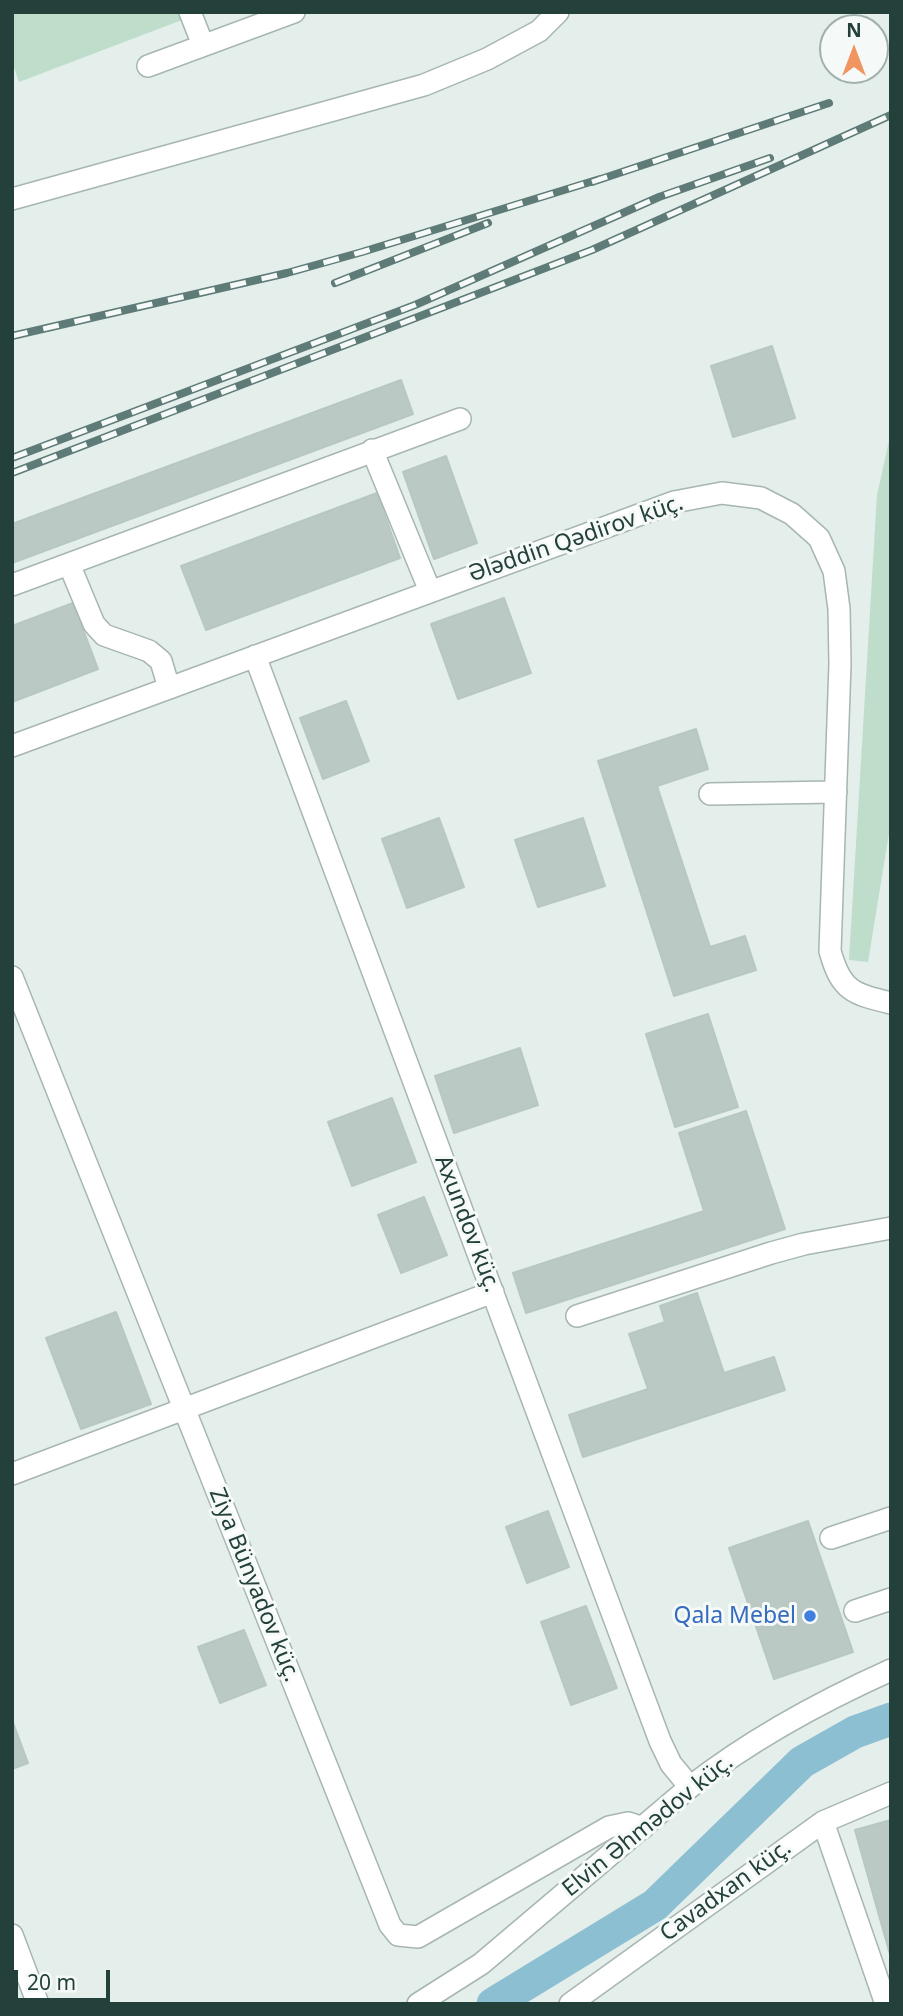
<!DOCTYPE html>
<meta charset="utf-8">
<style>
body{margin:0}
#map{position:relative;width:903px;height:2016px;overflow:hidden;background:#e4eeeb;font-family:"Noto Sans",sans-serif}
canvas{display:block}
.frame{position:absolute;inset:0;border:14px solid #24403b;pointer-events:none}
.north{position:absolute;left:819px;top:14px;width:70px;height:70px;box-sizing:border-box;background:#f5faf8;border:2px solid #a1b0ac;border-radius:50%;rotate:0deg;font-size:19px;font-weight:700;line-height:28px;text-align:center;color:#24403b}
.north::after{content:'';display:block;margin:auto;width:24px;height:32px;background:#f19560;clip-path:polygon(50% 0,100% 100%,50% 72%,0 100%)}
.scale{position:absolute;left:14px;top:1970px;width:96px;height:32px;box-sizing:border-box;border:4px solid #24403b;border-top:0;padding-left:9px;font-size:21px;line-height:24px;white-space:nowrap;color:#24403b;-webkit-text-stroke:5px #f5faf8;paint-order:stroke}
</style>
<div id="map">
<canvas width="903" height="2016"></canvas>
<div class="frame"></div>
<div class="north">N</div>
<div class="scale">20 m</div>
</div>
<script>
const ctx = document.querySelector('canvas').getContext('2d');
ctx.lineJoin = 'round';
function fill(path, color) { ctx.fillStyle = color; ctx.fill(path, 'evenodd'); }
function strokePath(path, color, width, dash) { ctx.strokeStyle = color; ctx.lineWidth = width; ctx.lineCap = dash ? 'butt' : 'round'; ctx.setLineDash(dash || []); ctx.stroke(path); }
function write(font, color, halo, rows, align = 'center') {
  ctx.font = font + ' "Noto Sans",sans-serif'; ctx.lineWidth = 6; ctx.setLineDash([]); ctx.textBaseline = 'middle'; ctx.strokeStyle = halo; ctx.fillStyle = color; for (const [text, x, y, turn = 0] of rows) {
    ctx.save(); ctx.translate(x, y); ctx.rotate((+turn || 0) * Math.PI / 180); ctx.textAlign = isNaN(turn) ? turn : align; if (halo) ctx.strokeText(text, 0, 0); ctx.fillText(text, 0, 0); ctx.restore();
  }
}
const green = new Path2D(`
 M12 12H203L19 82 12 61Z
 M891 432V821L868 962 849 960 877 495Z`);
const canal = new Path2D(`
 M493 2004 655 1905 802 1762 855 1732 891 1719`);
const building = new Path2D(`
 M772 346 795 418 733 437 711 366Z
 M401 380 413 414 12 563V524Z
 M446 456 477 543 434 559 403 472Z
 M377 493 400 558 206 630 181 566Z
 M504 598 531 673 458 699 431 624Z
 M73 603 98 669 12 702V626Z
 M346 701 369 761 323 779 300 718Z
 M696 729 708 769 657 786 710 947 745 936 756 970 674 996 598 761Z
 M439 818 464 887 407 908 382 839Z
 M583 818 605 886 538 907 515 840Z
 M708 1014 738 1107 675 1127 646 1034Z
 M520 1048 538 1105 454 1133 435 1076Z
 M392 1098 416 1162 352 1186 328 1122Z
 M746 1111 785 1229 526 1313 513 1273 704 1211 679 1133Z
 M424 1197 447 1255 401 1273 378 1215Z
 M697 1293 724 1373 774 1357 785 1390 583 1457 569 1415 648 1389 629 1334 665 1322 660 1306Z
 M116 1312 151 1404 81 1429 46 1338Z
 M548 1511 569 1567 527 1583 506 1527Z
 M808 1521 853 1652 774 1679 729 1548Z
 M586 1606 617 1688 571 1705 541 1622Z
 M244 1630 266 1685 220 1703 198 1647Z
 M12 1720 28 1763 12 1769Z
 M891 1820V1958L855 1830Z`);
const minor = new Path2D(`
 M190 12 203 45
 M148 66 294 12
 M12 199 424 85 487 59 539 31 558 12
 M372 450 430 591
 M69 564 94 624 104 635 149 651 161 661 169 688
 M12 585 460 419
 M255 656 660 1741 671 1764 690 1787
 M12 746 674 502 722 493 761 498 792 514 819 538 834 571 839 609 840 664 830 951C841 991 853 994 891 1003
 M710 794 836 792
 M12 977 390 1925 398 1935 418 1937 609 1827 628 1823 643 1828
 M577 1316 771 1253 804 1244 891 1228
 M12 1474 493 1292
 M831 1538 891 1518
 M855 1611 891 1599
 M823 1822 886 2004
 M12 1935 38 2004
 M418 2004 481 1964 690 1787C749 1741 822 1701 891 1670
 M570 2004 823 1822 891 1793`);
const rail = new Path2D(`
 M592 182 829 103
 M335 283 488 223
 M12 336 287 273 362 252 600 179
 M12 458 415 305 659 197 770 158
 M12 473 592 250 891 115`);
const markers = [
 [810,1616,7,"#3f7fe0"]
];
const streetNames = [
 ["Ələddin Qədirov küç.",576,539,-19],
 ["Axundov küç.",467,1224,69],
 ["Ziya Bünyadov küç.",254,1585,68],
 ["Elvin Əhmədov küç.",648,1826,-39],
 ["Cavadxan küç.",726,1891,-36]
];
const shopNames = [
 ["Qala Mebel",796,1616]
];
fill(green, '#bedecb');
strokePath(canal, '#8dbfd2', 33);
fill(building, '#bac9c4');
strokePath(building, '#b7c7c3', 2);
strokePath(minor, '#a7b6b3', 24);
strokePath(minor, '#fff', 21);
strokePath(rail, '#5e7b77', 8);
strokePath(rail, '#f5faf8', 5, [16]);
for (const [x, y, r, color] of markers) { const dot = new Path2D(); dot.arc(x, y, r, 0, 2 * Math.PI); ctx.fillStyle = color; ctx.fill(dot); strokePath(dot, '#f5faf8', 2.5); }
write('23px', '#24403b', '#f5faf8', streetNames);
write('23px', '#366cbe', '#f5faf8', shopNames, 'right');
</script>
